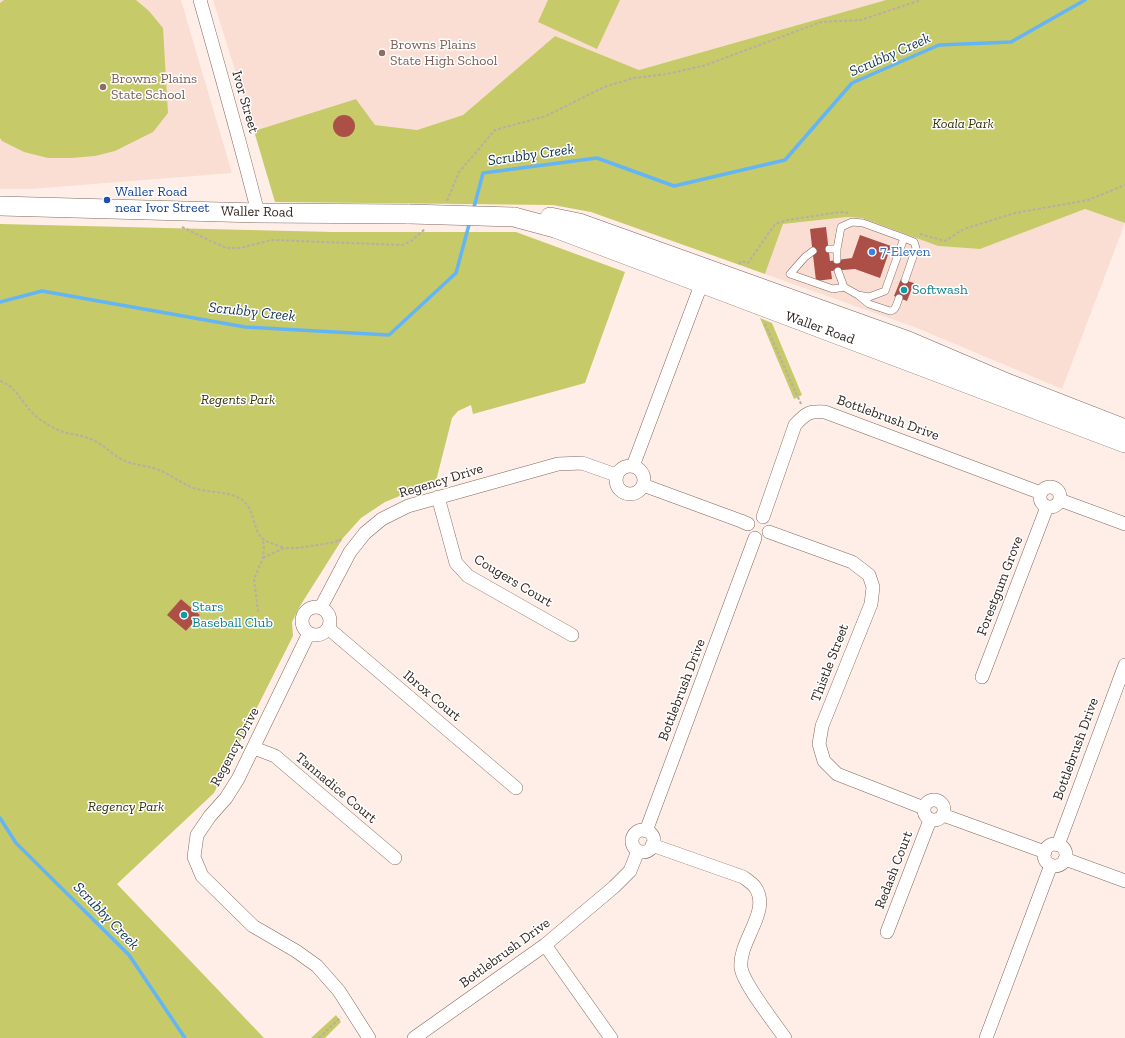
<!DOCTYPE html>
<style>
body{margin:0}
canvas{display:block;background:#ffeee7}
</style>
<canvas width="1125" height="1038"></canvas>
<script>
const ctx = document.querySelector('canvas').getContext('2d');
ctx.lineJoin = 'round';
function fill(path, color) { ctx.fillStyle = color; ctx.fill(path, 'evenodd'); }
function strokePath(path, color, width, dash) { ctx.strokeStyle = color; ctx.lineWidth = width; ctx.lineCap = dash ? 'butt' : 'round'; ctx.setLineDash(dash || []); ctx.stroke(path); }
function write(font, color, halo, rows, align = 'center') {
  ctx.font = font + ' "Zilla Slab",serif'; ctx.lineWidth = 3; ctx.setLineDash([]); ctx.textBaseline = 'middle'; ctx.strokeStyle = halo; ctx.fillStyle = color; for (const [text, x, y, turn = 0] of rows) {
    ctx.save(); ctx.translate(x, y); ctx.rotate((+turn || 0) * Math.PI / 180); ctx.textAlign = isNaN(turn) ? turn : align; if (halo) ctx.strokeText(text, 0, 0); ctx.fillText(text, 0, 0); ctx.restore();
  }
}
const built = new Path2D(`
 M0 0H181L232 173 31 189H0Z
 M213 0H886L639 70 555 36 463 115 417 130 375 125 356 99 254 131Z
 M1085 209 1125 223 1062 389 917 328 765 274 783 224 847 217 863 218 938 246 980 249Z`);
const green = new Path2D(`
 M4 0H136L149 11 163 28 168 113 153 132 115 151 95 156 71 158H48L24 152 2 141 0 138V3Z
 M548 0H620L597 49 538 22Z
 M886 0H1125V223L1085 209 980 249 938 246 862 218 847 217 783 224 765 274 591 212 553 205 275 202 254 131 356 99 375 125 417 130 463 115 555 36 639 70Z
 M0 224 333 232H516L625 272 585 383 473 414 471 405 458 411 452 418 436 481 385 502 361 518 343 538 300 606 292 622 293 636 214 793 117 884 264 1038H0ZM181 599 200 615 186 631 168 615Z
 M760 318 772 323 802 395 794 399Z
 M336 1015 341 1022 325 1038H311Z`);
const stream = new Path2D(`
 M473 211 483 173 597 158 674 186 785 160 852 83 939 45 1011 42 1085 0
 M0 302 42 291 245 327 389 335 456 273 470 221
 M0 818 16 843 129 955 185 1038`);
const building = new Path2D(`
 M333 126a11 11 0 1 1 22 0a11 11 0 1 1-22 0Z
 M826 227 830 261 852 258 860 235 891 246 880 278 855 269 831 271 832 279 816 281 810 229Z
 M901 279 914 283 907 301 894 296Z
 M181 599 200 615 186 631 167 615Z`);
const path = new Path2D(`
 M447 201 459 172 495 130 546 116 604 87 634 78 667 74 706 65 821 22 861 20 921 0
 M182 227 215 243 227 248H240L272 240 402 245 411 241 425 229
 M920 234 945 241 964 229 1015 213 1088 200 1125 185
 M739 264 741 261 748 263 775 224 787 220 841 212 849 213
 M765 324 801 404
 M0 381C14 386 19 397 28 408 34 416 44 423 54 428 65 434 77 434 88 438 101 442 110 453 121 459 132 465 145 465 156 469 171 474 182 485 197 489 211 493 228 491 241 499 256 510 252 529 262 538 268 543 277 545 284 548
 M263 558 284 548H297L336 542 338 539 343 542
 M258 612 254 579 263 558 264 548 263 539
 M319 1038 341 1017`);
const lane = new Path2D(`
 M904 238 914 242 916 248 905 280
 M829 249H837V260
 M837 249 841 227 852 222 863 223 904 238 885 291 869 297 858 295
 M813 251 805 257 790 274 833 289 844 287
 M838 271 844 287 858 295 869 304 890 311C896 311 897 303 899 298`);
const street = new Path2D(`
 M200 0C220 71 240 141 258 213
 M616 480a14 14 0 1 1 28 0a14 14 0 1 1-28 0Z
 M633 466 704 277
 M643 485 741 521 748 524
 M1040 497a10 10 0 1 1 20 0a10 10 0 1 1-20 0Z
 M438 497 456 563 468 576 572 635
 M1060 500 1125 524
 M763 517 795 425C806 413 809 411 825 412L1041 493
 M769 532 852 562 869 575 873 587 871 604 822 726 819 744 824 761 837 774 924 808
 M302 621a14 14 0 1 1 28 0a14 14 0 1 1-28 0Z
 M321 607 350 552 365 533 382 519 408 506 558 464 582 463 616 475
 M328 628 516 788
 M309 633 238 779 226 798 210 816 197 835 194 857 202 876 253 926 296 951 317 966 339 991 369 1038
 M982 677 1047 507
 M254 748 275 756 395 858
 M924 810a10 10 0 1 1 20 0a10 10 0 1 1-20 0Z
 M943 815 1045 852
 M632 841a11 11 0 1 1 22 0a11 11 0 1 1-22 0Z
 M646 831 755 538
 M1044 855a11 11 0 1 1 22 0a11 11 0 1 1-22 0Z
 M652 845 743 877C747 880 752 883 755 887 772 911 738 941 741 968 744 985 774 1022 785 1038
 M1058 845 1125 665
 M1065 859 1125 881
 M887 932 930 820
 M545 945 611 1038
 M414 1038 545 945 614 887 630 871 638 851
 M986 1038 1051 865`);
const secondary = new Path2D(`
 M0 206 258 213 409 214
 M514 217 555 228 1125 443
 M550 217 579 223 908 341 1002 381 1125 429`);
const secondaryBridge = new Path2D(`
 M409 214 514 217`);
const markers = [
 [382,53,4,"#8d6e63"],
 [103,87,4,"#8d6e63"],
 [107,200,4,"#1a4fb4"],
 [872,252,4,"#3f7fe0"],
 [904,290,4,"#0f9aa8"],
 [184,615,4,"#0f9aa8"]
];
const educationNames = [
 ["Browns Plains",390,45],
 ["State High School",390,61],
 ["Browns Plains",111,79],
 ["State School",111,95]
];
const streetNames = [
 ["Ivor Street",245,102,74],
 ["Waller Road",257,212,1],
 ["Waller Road",820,328,20],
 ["Bottlebrush Drive",888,418,20],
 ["Regency Drive",441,481,-17],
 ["Cougers Court",513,581,31],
 ["Forestgum Grove",1000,586,-69],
 ["Thistle Street",830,663,-69],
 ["Bottlebrush Drive",682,690,-69],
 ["Ibrox Court",432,696,40],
 ["Regency Drive",235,747,-62],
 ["Bottlebrush Drive",1076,749,-70],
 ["Tannadice Court",336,788,40],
 ["Redash Court",894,870,-69],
 ["Bottlebrush Drive",505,953,-36]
];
const parkNames = [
 ["Koala Park",963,124],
 ["Regents Park",238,400],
 ["Regency Park",126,807]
];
const transitNames = [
 ["Waller Road",115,192],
 ["near Ivor Street",115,208]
];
const shopNames = [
 ["7-Eleven",880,252]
];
const cultureNames = [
 ["Softwash",912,290],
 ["Stars",192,607],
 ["Baseball Club",192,623]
];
const waterNames = [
 ["Scrubby Creek",890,55,-24],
 ["Scrubby Creek",531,155,-8],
 ["Scrubby Creek",252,312,6],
 ["Scrubby Creek",106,916,46]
];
fill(built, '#fbded3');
fill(green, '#c7ca69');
strokePath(stream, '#64b5f5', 3.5);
fill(building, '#ab4f47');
strokePath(lane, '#80695f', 8);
strokePath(street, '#80695f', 14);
strokePath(secondary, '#80695f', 20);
strokePath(path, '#bbada6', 2, [3, 2]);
strokePath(lane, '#fff', 7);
strokePath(street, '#fff', 13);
strokePath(secondary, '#fff', 19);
strokePath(secondaryBridge, '#80695f', 20, []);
strokePath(secondaryBridge, '#fff', 19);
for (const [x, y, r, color] of markers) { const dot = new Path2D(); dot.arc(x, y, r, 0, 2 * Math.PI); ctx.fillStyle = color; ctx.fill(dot); strokePath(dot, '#fff', 1.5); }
write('14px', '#785e54', '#fff', educationNames, 'left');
write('14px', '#291f1b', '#fff', streetNames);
write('italic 14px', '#323207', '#fff', parkNames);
write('14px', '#164399', '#fff', transitNames, 'left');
write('14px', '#366cbe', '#fff', shopNames, 'left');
write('14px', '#0d838f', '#fff', cultureNames, 'left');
write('italic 15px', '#11344e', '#fff', waterNames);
</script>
